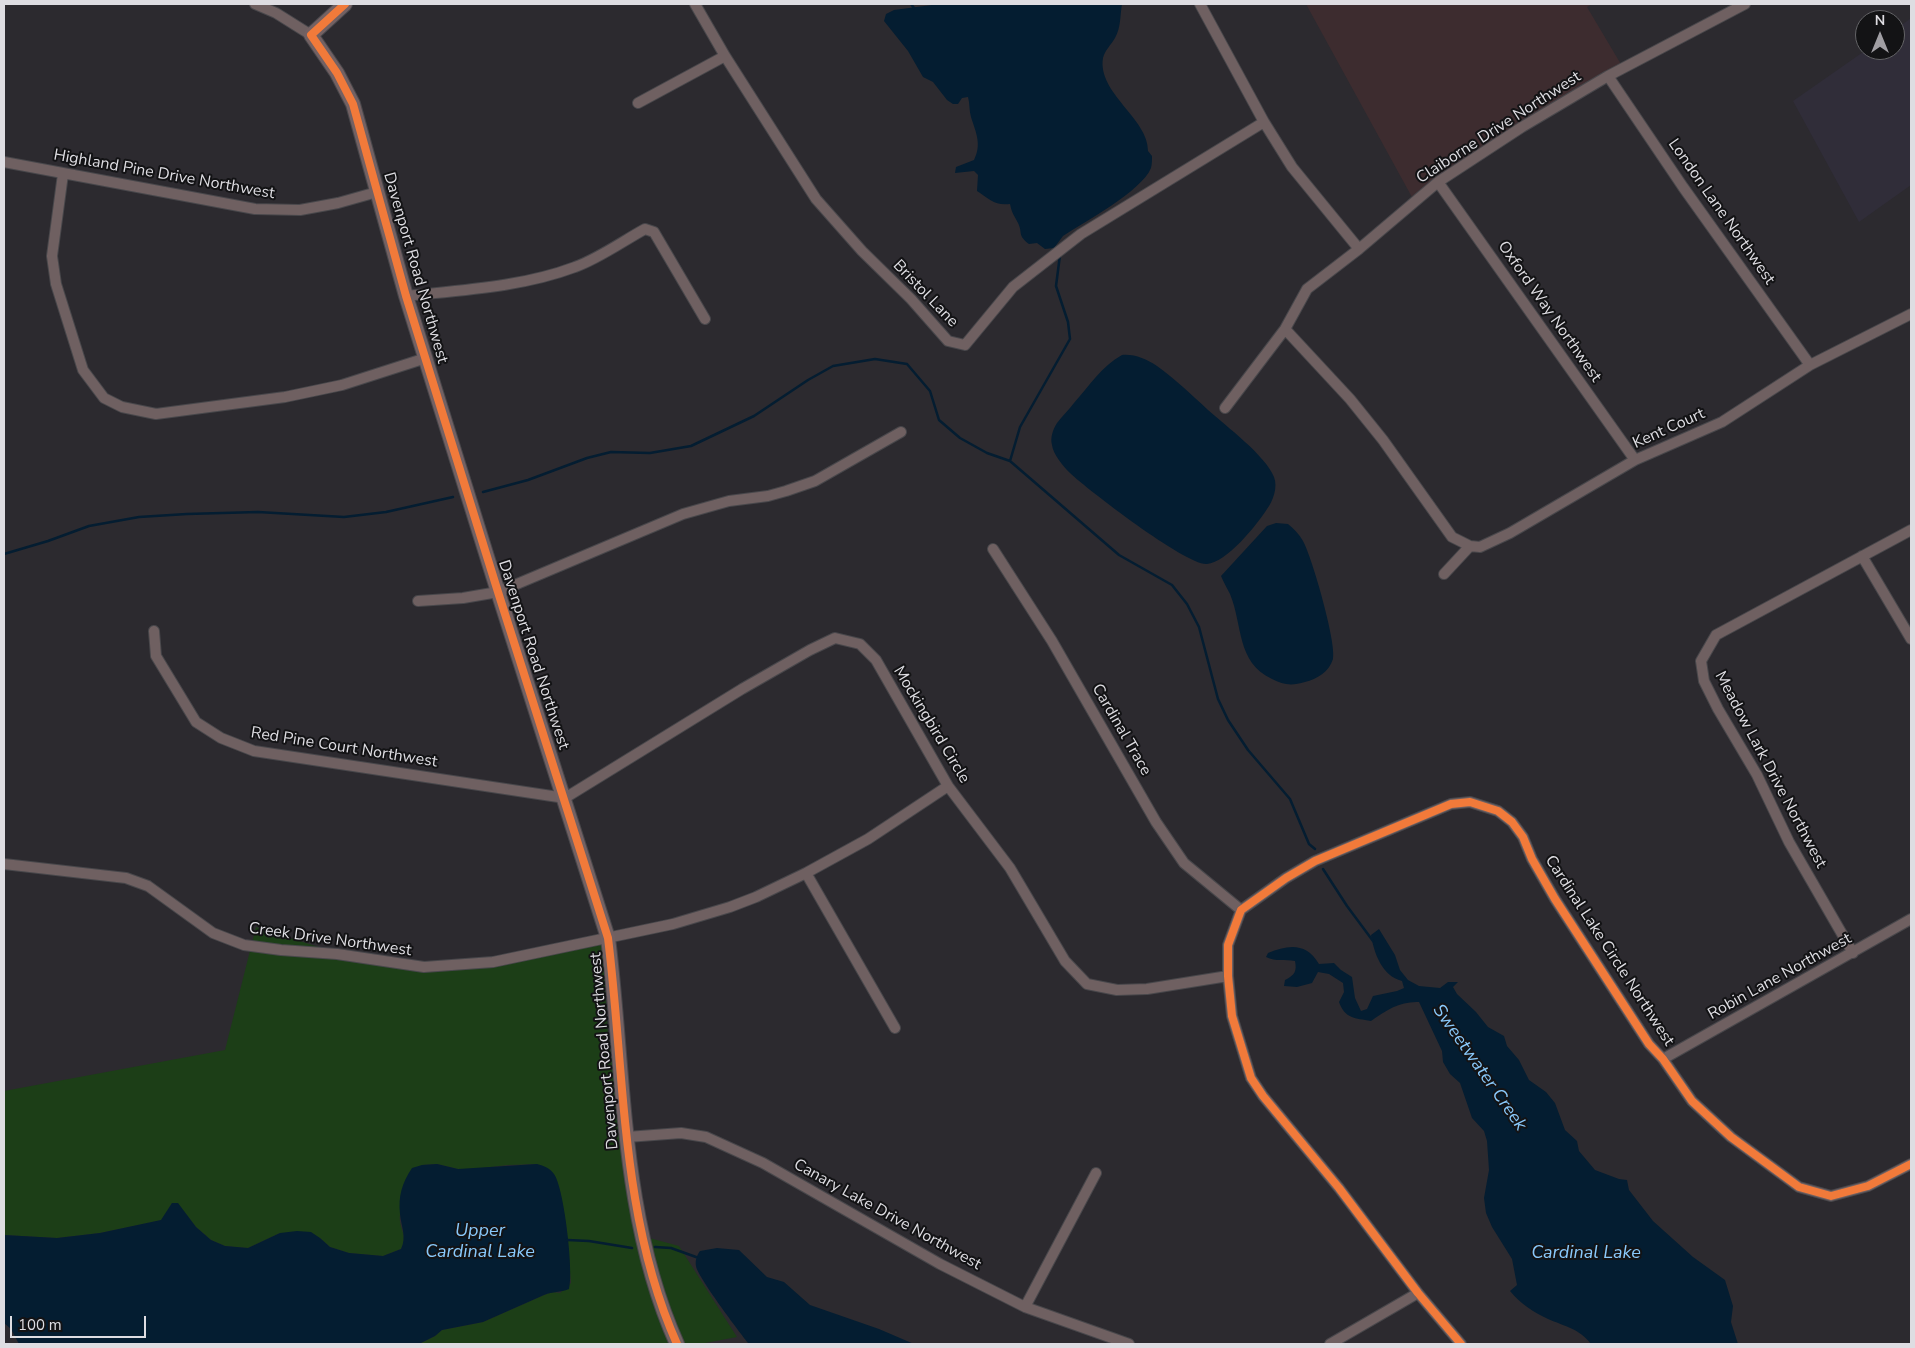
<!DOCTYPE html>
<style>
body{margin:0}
#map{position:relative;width:1915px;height:1348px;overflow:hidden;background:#2c2a2f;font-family:"Nunito Sans",sans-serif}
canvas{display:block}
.frame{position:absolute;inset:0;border:5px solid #dedde2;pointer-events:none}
.north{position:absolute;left:1855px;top:10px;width:50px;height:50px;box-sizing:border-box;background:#131315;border:1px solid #646467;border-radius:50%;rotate:0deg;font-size:14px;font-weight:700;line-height:20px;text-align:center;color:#dedde2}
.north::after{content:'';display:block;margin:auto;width:18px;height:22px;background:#a09ea3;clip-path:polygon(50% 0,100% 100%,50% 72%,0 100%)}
.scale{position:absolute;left:10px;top:1316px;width:136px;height:22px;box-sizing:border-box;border:2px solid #dedde2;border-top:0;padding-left:6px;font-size:15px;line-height:18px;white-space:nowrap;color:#dedde2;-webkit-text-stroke:4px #131315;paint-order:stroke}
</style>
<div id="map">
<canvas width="1915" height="1348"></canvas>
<div class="frame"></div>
<div class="north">N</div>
<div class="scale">100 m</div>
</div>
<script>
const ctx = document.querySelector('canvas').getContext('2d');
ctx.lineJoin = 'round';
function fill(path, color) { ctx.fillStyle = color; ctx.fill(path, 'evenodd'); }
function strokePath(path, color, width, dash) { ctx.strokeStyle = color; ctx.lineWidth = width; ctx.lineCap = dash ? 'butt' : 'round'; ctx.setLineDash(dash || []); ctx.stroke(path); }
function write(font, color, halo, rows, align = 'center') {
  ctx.font = font + ' "Nunito Sans",sans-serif'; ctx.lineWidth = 4; ctx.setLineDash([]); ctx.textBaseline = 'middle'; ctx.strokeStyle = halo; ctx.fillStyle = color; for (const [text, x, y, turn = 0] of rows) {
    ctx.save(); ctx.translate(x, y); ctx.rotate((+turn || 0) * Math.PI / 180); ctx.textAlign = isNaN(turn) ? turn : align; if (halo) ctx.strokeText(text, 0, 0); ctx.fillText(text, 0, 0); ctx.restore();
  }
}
const built = new Path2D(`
 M1911 18V185L1859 222 1793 101 1866 50H1895V30Z`);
const education = new Path2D(`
 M1306 4H1592L1587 7 1622 66 1413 199Z`);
const green = new Path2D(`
 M256 927 353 958 460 963 602 943 608 1033 624 1148 638 1235 679 1246 737 1337 700 1344H419L435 1336 442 1330 483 1322 544 1295 552 1292 560 1293 571 1283 566 1225 560 1192 537 1164 508 1165 474 1169H458L437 1164 422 1165C417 1175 401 1206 400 1215 398 1228 409 1235 401 1249L383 1256 349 1253 330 1247 320 1238 280 1233 248 1248 225 1246 211 1240 196 1227 177 1203H172L162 1220 100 1233 57 1238 4 1235V1091L225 1050Z`);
const water = new Path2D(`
 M1008 4H1122C1120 15 1121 28 1115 38 1111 45 1105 50 1103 58 1097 93 1149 119 1148 151L1152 156C1152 160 1152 164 1151 168 1142 191 1084 222 1063 236L1054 248 1045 249 1037 243 1029 244C1017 235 1023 233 1018 223 1014 215 1012 214 1010 204 995 206 989 199 977 191L978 175 974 171 955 173 956 167 974 160C982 144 976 133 971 117 969 111 970 104 968 97L962 98 958 104H953L947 100 933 82 923 77 908 51 884 21 886 14 894 10 932 5H1004Z
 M1122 355C1135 354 1146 359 1157 366 1175 379 1192 395 1208 410 1227 427 1265 455 1274 477 1278 487 1273 501 1267 509 1256 526 1227 562 1207 564 1187 566 1088 490 1070 473 1063 466 1053 454 1052 445 1050 438 1053 429 1057 423 1062 416 1069 410 1074 403 1089 386 1102 366 1122 355Z
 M1276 523 1288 524C1294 529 1299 534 1303 541 1312 557 1337 644 1333 659 1329 672 1317 679 1305 682 1292 686 1283 685 1272 679 1236 662 1243 625 1230 594 1227 588 1224 583 1221 576L1267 526Z
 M1379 929 1395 955 1400 970 1408 980 1419 986 1440 988 1448 982H1458L1453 987 1457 994 1476 1012 1488 1027 1504 1036 1507 1046 1519 1060 1529 1080 1546 1092 1555 1103 1565 1130 1577 1141 1579 1151 1595 1170 1619 1179 1627 1180 1629 1190 1653 1221 1693 1257 1725 1280 1733 1306 1731 1322 1738 1344H1591C1580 1329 1564 1326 1548 1319 1533 1312 1521 1304 1510 1291L1517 1285 1512 1259 1492 1227 1486 1213 1484 1198 1489 1170 1487 1141 1484 1131 1472 1118 1460 1083 1450 1074 1443 1062 1442 1051 1419 1002C1401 1001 1386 1010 1371 1021 1355 1018 1345 1019 1339 1002L1344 992 1343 983 1329 974 1318 972 1312 983 1297 987 1284 986 1285 980C1295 975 1297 971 1295 961 1285 959 1276 962 1266 957L1268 953C1288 945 1306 942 1319 964L1334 963 1341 970 1352 977 1355 998 1361 1011 1367 1009 1373 996 1397 991 1404 988 1402 981C1382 976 1374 953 1371 935Z
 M437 1164 458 1169 537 1164C544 1166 550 1168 554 1174 564 1187 574 1273 569 1289 560 1293 553 1291 544 1295L483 1322 442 1330 435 1336 419 1344H19L11 1329 4 1323V1235L57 1238 100 1233 161 1220 172 1203H178L196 1227 211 1240 225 1246 248 1248 280 1233 297 1231 311 1232 320 1238 330 1247 349 1253 383 1256 401 1249C407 1237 401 1226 400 1214 398 1196 402 1183 412 1168L422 1165Z
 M717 1248 739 1250 767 1277 784 1282 810 1305 879 1329 914 1344H749C740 1333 697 1276 696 1266 695 1260 697 1255 700 1251Z`);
const stream = new Path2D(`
 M911 4 914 8
 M1010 461 1020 427 1070 339 1068 322 1056 286 1060 255
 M483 492 528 480 587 458 611 452 650 453 691 446 754 416 808 380 833 366 875 359 907 364 930 391 939 420 960 438 987 453 1010 461 1119 555 1172 585 1187 604 1199 627 1218 699 1228 720 1248 750 1290 799 1309 844 1315 849
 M4 554 48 541 89 526 139 517 187 514 258 512 344 517 386 512 453 497
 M1323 869 1347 906 1373 941
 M567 1240 589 1241 632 1248
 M655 1247 671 1248 696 1257`);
const street = new Path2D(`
 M255 4 276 13 311 35
 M695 4 725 56 816 199 862 251 911 299 948 341 965 345 1013 287 1081 234 1264 122
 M1200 4 1264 122 1292 167 1359 249
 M1608 76 1683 187 1810 365
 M638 103 725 56
 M4 162 255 209 300 210 338 203 377 192
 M63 174 52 256 56 284 83 370 104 398 122 407 156 414 285 397 342 385 426 358
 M1438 182 1635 460
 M406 296C463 290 522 287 575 267 598 259 623 241 645 229L654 232 705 319
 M1285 329 1350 399 1383 440 1452 537 1470 546
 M1225 408 1285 329 1307 289 1359 249 1438 182 1522 127 1608 76 1745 4
 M993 549 1052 641 1156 822 1184 863 1241 910
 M1862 556 1911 639
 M1444 574 1470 546 1480 547 1510 533 1635 460 1722 422 1810 365 1911 314
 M418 601 463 598 498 592 683 514 729 501 768 496 786 491 815 481 901 432
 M154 631 156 656 196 722 221 738 254 751 565 798 742 689 810 650 835 638 860 644 876 660 948 786 1010 868 1065 961 1087 984 1117 990 1147 989 1228 976
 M4 864 126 878 148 886 213 933 244 945 281 950 337 954 424 967 493 962 673 924 730 907 756 897 806 873 868 839 948 786
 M806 873 895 1028
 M1853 953 1789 842 1757 775 1718 709 1704 681 1701 661 1716 635 1911 530
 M1663 1059 1911 919
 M627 1137 681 1133 706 1137 763 1163 940 1264 1025 1307 1129 1344
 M1025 1307 1096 1173
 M1330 1344 1418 1293
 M1461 1344 1418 1293 1339 1188 1263 1096 1251 1078 1232 1016 1228 976V945L1241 910 1286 878 1315 861 1451 804 1470 802 1498 811 1512 822 1523 837 1532 859 1555 899 1649 1044 1663 1059 1692 1101 1731 1137 1799 1187 1831 1196 1868 1186 1911 1164`);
const secondary = new Path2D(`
 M345 4 311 35 337 73 353 104 406 296 498 592 608 938C625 1074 620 1217 677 1344`);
const cycleway = new Path2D(`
 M345 4 311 35 337 73 353 104 406 296 498 592 608 938C625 1074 620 1217 677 1344
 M1461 1344 1418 1293 1339 1188 1263 1096 1251 1078 1232 1016 1228 976V945L1241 910 1286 878 1315 861 1451 804 1470 802 1498 811 1512 822 1523 837 1532 859 1555 899 1649 1044 1663 1059 1692 1101 1731 1137 1799 1187 1831 1196 1868 1186 1911 1164`);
const streetNames = [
 ["Claiborne Drive Northwest",1499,128,-33],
 ["Highland Pine Drive Northwest",164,175,10],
 ["London Lane Northwest",1721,212,55],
 ["Davenport Road Northwest",415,268,74],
 ["Bristol Lane",925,294,46],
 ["Oxford Way Northwest",1549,312,55],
 ["Kent Court",1669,429,-24],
 ["Davenport Road Northwest",533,655,72],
 ["Mockingbird Circle",931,725,59],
 ["Cardinal Trace",1121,730,60],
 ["Red Pine Court Northwest",344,748,9],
 ["Meadow Lark Drive Northwest",1770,770,62],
 ["Creek Drive Northwest",330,940,8],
 ["Cardinal Lake Circle Northwest",1609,951,57],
 ["Robin Lane Northwest",1780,977,-29],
 ["Davenport Road Northwest",605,1051,-95],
 ["Canary Lake Drive Northwest",887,1215,29]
];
const waterNames = [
 ["Sweetwater Creek",1479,1068,55],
 ["Upper",480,1232],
 ["Cardinal Lake",480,1253],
 ["Cardinal Lake",1586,1254]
];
fill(built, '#302d39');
fill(education, '#3d2c2f');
fill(green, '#1c3e17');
fill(water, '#041d31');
strokePath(stream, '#041d31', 2.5);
strokePath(street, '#48474b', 12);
strokePath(secondary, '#48474b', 16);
strokePath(street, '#6f6061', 10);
strokePath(secondary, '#736163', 14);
strokePath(cycleway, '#f17a3a', 8);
write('16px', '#dedde2', '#131315', streetNames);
write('italic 18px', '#89c9fb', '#131315', waterNames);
</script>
